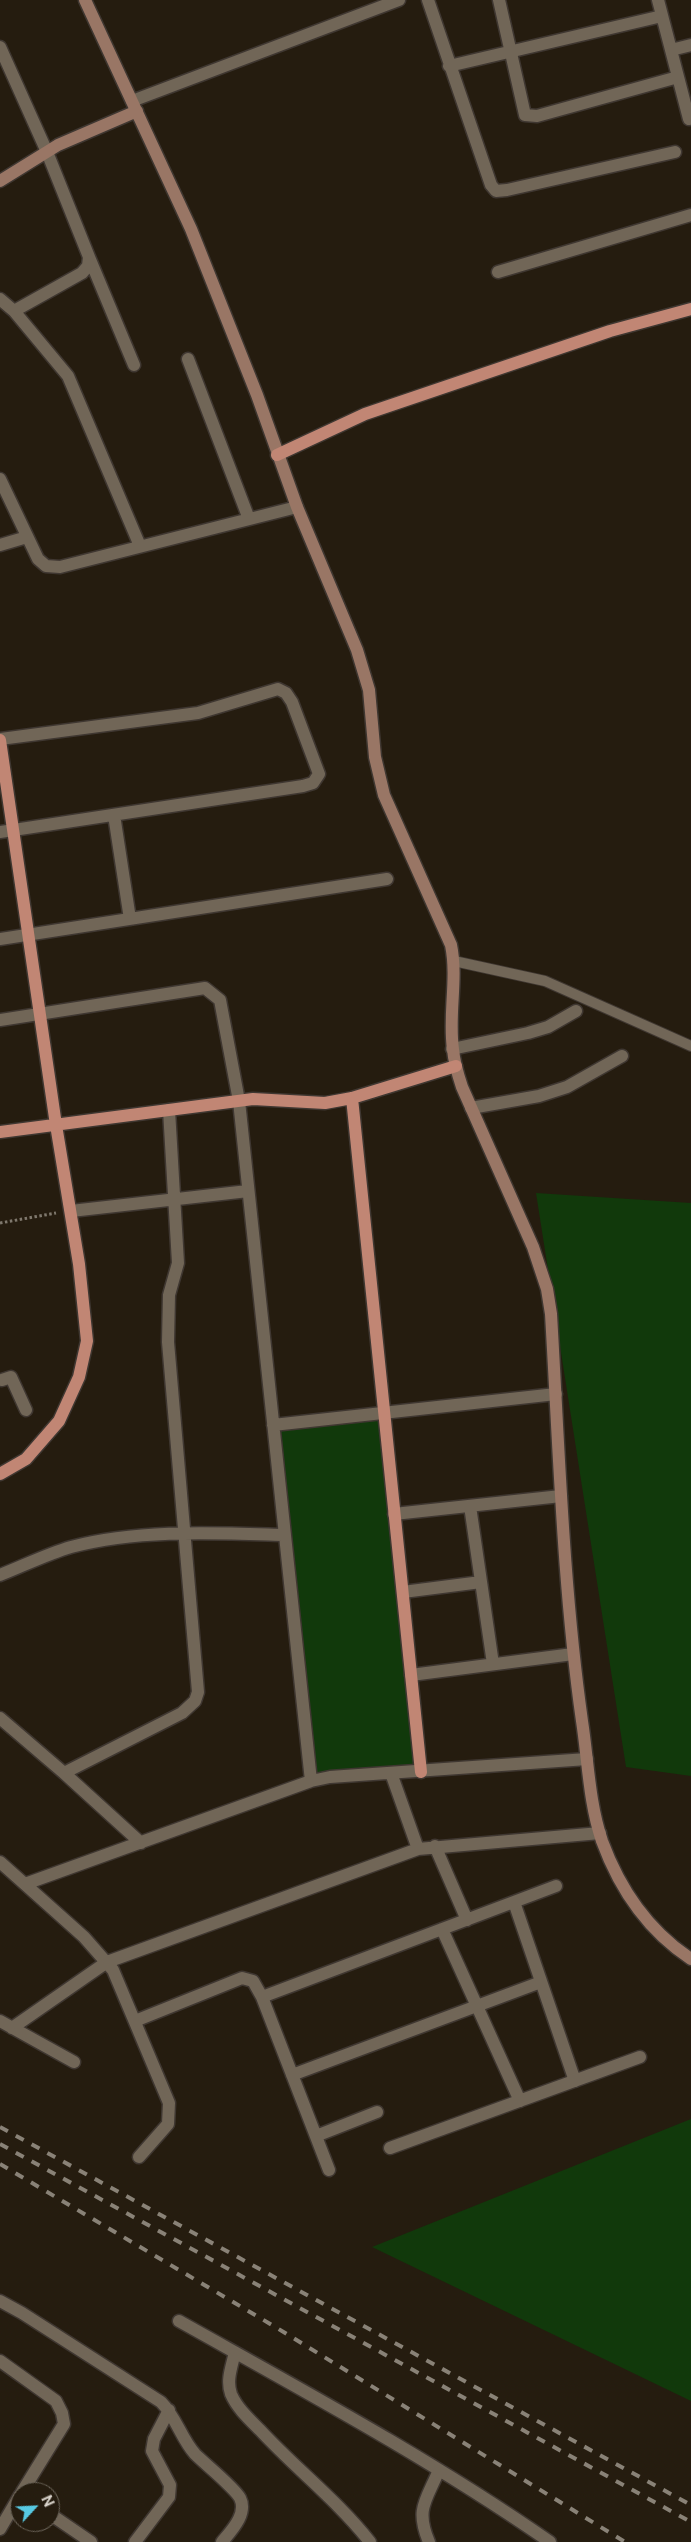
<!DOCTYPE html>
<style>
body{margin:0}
#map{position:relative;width:691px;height:2542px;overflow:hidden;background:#251c0f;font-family:"Public Sans",sans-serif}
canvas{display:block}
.north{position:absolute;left:10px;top:2482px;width:50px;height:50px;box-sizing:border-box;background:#251c0f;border:1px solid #6d665b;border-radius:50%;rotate:65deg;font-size:14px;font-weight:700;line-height:20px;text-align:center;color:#dad4cc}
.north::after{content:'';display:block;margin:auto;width:18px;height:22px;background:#57c9e2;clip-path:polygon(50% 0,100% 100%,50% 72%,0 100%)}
</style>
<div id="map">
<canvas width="691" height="2542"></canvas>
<div class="north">N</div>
</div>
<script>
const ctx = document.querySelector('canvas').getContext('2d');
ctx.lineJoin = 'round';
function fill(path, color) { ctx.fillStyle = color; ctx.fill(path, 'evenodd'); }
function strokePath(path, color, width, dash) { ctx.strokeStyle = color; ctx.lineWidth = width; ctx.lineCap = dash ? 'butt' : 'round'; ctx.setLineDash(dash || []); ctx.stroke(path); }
const green = new Path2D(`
 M536 1193 691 1203V1776L626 1767Z
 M384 1413 421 1772 311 1781 273 1425Z
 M691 2119V2401L372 2247Z`);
const path = new Path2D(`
 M0 1223 56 1213`);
const lane = new Path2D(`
 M454 961 545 981 691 1046`);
const street = new Path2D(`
 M428 0 491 185 496 191 507 190 675 152
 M499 0 525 115 537 116 678 77
 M658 0 689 119
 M0 47 47 152 89 257 88 266 82 273 14 311
 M671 50 691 45
 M449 66 662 16
 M132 101 399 0
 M89 257 134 365
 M498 272 691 215
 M0 299 14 311 68 376 140 546
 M188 359 249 519
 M0 479 38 559 46 566 60 567 297 507
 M0 545 27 537
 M0 739 198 713 278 689 286 693 292 702 319 774 313 783 303 786 0 832
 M114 815 130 919
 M0 939 387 879
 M0 1020 205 988 220 1000 239 1101 311 1781
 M452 1049 528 1033 548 1027 576 1011
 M471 1108 539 1096 567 1087 622 1056
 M71 1211 248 1191
 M2 1380 11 1377 26 1410
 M273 1425 556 1394
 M470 1506 493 1664
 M394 1514 561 1496
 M0 1575C23 1566 47 1554 71 1547 140 1529 215 1533 285 1535
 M403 1592 481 1582
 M411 1675 573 1654
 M0 1718 64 1773 141 1843
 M64 1773 182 1713 195 1701 198 1692 168 1342 169 1295 178 1263 169 1110
 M391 1773 418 1849
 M435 1846 467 1920
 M0 1862 84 1937 113 1970 169 2103 168 2124 139 2157
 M25 1884 311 1781 330 1777 587 1759
 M514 1902 575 2081
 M442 1929 520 2101
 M262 1997 556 1886
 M0 2021 74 2062
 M135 2021 242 1978 253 1981 262 1997 329 2170
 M12 2028 107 1962 418 1849 600 1833
 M292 2075 541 1982
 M316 2136 377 2112
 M390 2148 640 2057
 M0 2301 22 2313 161 2402C176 2417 181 2438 195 2454 205 2464 234 2487 240 2498 248 2514 231 2531 222 2542
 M179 2321C304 2391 432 2460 550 2542
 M235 2352C232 2366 226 2380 231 2394 237 2408 249 2419 260 2430 295 2468 338 2501 370 2542
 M0 2361 56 2401 62 2413 64 2424 22 2492
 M50 2514 91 2542
 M0 2529 20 2495
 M135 2542 169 2497 170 2485 152 2451 154 2439 169 2410
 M429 2542C415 2509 426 2501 439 2470`);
const secondary = new Path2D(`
 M85 0 191 229 257 395 297 507 357 650 369 690 375 757 384 795 451 945C458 979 448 1015 453 1049 454 1062 458 1075 462 1087L533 1247 547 1289 551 1314C559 1450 563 1587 582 1721 588 1760 589 1803 602 1841 620 1890 647 1930 691 1959
 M0 181 58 145 137 111`);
const primary = new Path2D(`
 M277 455 365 414 610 331 691 309
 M0 740 56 1125 79 1264 87 1341 79 1377 59 1421 26 1459 0 1474
 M352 1098 421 1772
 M0 1132 253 1099 325 1103 352 1098 456 1066`);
const rail = new Path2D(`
 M0 2127 691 2505
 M0 2144 691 2522
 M0 2164 277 2328 625 2542`);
fill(green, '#11390b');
strokePath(lane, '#3f3731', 12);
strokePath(street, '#3f3731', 15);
strokePath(secondary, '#3f3731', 15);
strokePath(primary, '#3f3731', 15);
strokePath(path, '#7f786d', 3, [2.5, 2.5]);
strokePath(lane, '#716657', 10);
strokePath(street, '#716657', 12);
strokePath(secondary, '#997665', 12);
strokePath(primary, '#c18674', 12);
strokePath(rail, '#898277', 4, [9, 9]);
</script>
